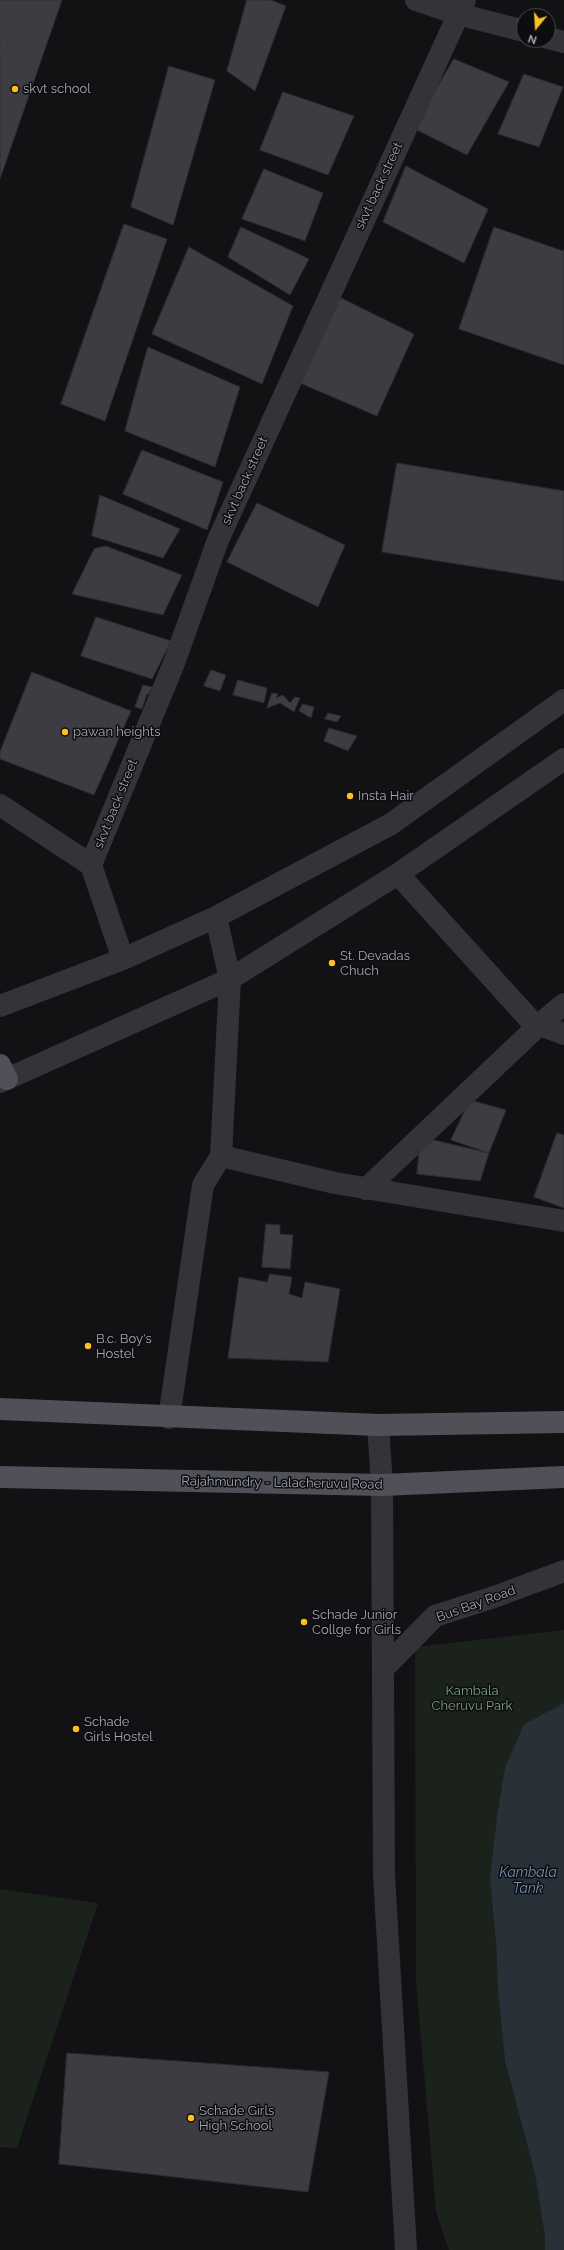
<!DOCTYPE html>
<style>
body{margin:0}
#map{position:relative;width:564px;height:2250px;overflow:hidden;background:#121214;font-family:Raleway,sans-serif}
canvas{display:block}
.north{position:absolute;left:516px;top:8px;width:40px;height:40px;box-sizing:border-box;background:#0d0d0f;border:1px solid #494b52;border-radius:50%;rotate:198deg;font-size:11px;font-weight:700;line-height:16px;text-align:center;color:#a2a7b6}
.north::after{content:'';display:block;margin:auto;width:14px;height:18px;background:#ffc01f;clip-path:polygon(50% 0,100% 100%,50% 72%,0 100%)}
</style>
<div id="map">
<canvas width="564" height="2250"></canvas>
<div class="north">N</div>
</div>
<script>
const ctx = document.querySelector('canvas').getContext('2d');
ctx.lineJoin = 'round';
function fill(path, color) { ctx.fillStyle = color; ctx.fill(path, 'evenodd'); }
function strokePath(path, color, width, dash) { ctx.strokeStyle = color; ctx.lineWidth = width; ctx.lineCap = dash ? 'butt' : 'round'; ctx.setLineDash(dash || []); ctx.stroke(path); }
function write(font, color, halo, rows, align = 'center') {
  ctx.font = font + ' Raleway,sans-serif'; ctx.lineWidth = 3; ctx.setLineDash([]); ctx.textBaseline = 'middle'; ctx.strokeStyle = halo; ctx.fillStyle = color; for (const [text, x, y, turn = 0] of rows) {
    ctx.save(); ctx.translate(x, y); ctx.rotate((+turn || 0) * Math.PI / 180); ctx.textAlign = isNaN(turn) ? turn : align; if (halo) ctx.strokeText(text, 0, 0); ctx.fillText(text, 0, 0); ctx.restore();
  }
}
const green = new Path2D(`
 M564 1630V1703L524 1724 496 1943 498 1992 505 2061 535 2174 545 2237V2250H449L436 2212 416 1981 415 1647Z
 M0 1889 98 1903 17 2148 0 2147Z`);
const water = new Path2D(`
 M564 1703V2250H545V2237L535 2174 505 2061 498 1992 496 1943 490 1878 497 1817 505 1768 524 1724Z`);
const building = new Path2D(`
 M0 0H62L0 179Z
 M247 0H271L286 6 255 91 227 71Z
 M454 59 509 82 467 155 413 128Z
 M169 66 215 80 173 225 131 207Z
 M524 74 563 87 539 147 498 134Z
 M283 92 354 116 328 175 260 150Z
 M406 166 488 209 464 263 383 222Z
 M264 169 323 193 305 241 242 219Z
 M124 224 167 239 105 421 61 404Z
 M241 227 309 259 290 295 228 257Z
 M494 227 563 251 564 249V365L459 329Z
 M189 247 293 306 262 384 152 334Z
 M335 295 414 334 377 416 300 383Z
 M148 347 240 387 215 467 125 431Z
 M142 450 223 482 207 530 123 494Z
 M397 463 564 491V581L382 552Z
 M100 495 180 529 163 558 92 536Z
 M257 503 345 545 318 607 227 562Z
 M106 546 182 575 163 615 72 594 94 549Z
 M96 617 171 641 152 679 81 656Z
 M211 670 226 675 220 691 204 686Z
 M32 672 131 711 94 795 0 759V752Z
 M238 680 267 688 264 703 233 695Z
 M143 685 152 687 149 694H147L142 709 135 707Z
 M272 693 278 694 276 698 283 695 290 703 295 697 300 698 294 712 280 703 267 708Z
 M303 704 314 707 311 718 299 711Z
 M328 713 341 716 337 722 325 719Z
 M329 728 357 736 348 751 324 741Z
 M470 1100 506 1110 489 1153 451 1140Z
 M557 1133 564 1135V1208L534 1197Z
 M421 1137 489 1153 480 1181 417 1174Z
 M266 1224 280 1225V1234L293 1235 290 1269 262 1267Z
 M270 1274 292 1277 289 1294 302 1298 305 1282 340 1289 328 1362 228 1358 239 1277 267 1282Z
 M67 2053 329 2072 308 2192 59 2164Z`);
const minor = new Path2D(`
 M416 0 458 14 524 31
 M548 38 564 42
 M0 805 91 865
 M398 874 532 1022 564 1034
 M123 959 91 865 174 663 218 540 465 0
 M0 1006 123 959 216 917 391 824 564 700
 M0 1082 230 979 398 874 564 759
 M221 1156 335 1183 564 1221
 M366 1189 539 1025 564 1004
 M169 1418 203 1185 221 1156 230 979 216 917
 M378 1425 382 1485 384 1875 406 2250
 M383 1669 435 1616 494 1597 564 1571`);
const major = new Path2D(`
 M0 1065 7 1079
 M0 1409 378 1425 564 1422
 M0 1477 382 1485 564 1477`);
const markers = [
 [15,89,4,"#ffc01f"],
 [65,732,4,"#ffc01f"],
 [350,796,4,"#ffc01f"],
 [332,963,4,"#ffc01f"],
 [88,1346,4,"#ffc01f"],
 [304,1622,4,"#ffc01f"],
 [76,1729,4,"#ffc01f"],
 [191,2118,4,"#ffc01f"]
];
const poiNames = [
 ["skvt school",23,89],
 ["pawan heights",73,732],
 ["Insta Hair",358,796],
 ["St. Devadas",340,956],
 ["Chuch",340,971],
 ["B.c. Boy's",96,1339],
 ["Hostel",96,1354],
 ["Schade Junior",312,1615],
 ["Collge for Girls",312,1630],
 ["Schade",84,1722],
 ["Girls Hostel",84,1737],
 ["Schade Girls",199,2111],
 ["High School",199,2126]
];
const streetNames = [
 ["skvt back street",379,186,-65],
 ["skvt back street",245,481,-66],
 ["skvt back street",116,804,-68],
 ["Rajahmundry - Lalacheruvu Road",282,1483,1],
 ["Bus Bay Road",476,1604,-20]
];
const parkNames = [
 ["Kambala",472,1691],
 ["Cheruvu Park",472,1706]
];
const waterNames = [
 ["Kambala",528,1873],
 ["Tank",528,1889]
];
fill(green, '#1a221b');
fill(water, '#283038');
fill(building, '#3c3c42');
strokePath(building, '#2c2c30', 1);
strokePath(minor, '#333339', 22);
strokePath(major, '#4f5058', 22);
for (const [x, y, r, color] of markers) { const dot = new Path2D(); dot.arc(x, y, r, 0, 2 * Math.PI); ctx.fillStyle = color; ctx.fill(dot); strokePath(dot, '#0d0d0f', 1.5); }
write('13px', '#a2a7b6', '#0d0d0f', poiNames, 'left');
write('13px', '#a2a7b6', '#0d0d0f', streetNames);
write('13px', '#78a27d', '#0d0d0f', parkNames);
write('italic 14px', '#7693b4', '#0d0d0f', waterNames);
</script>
